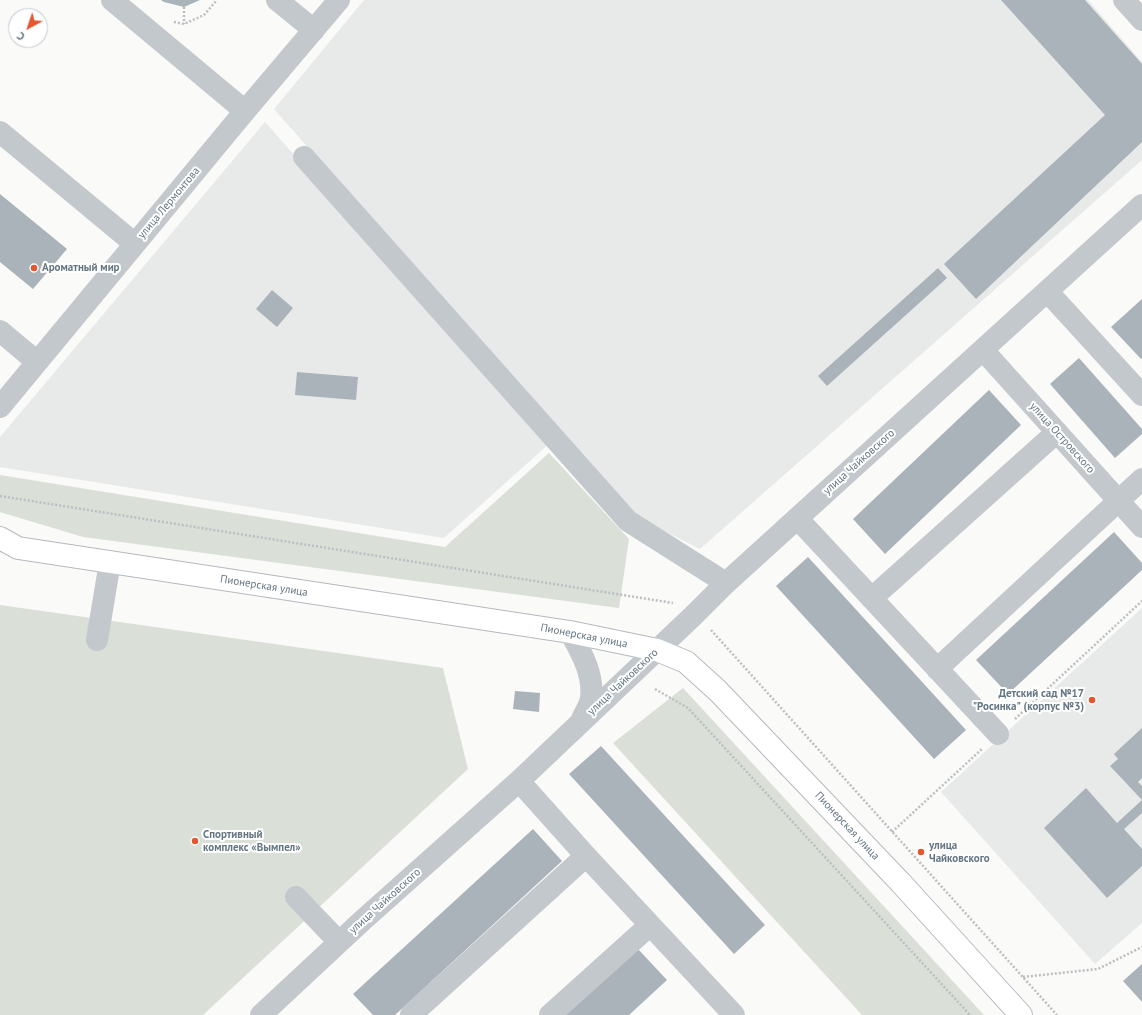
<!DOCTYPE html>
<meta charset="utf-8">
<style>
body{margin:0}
#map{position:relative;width:1142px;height:1015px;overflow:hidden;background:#fafaf8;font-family:"PT Sans",sans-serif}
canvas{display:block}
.north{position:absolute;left:8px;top:8px;width:40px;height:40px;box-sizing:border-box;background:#fff;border:1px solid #c1c8cd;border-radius:50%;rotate:220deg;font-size:11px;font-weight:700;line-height:16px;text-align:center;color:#657683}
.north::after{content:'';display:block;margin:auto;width:14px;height:18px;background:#e4572e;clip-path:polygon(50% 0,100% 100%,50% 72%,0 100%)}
</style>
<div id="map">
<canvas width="1142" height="1015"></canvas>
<div class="north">С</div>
</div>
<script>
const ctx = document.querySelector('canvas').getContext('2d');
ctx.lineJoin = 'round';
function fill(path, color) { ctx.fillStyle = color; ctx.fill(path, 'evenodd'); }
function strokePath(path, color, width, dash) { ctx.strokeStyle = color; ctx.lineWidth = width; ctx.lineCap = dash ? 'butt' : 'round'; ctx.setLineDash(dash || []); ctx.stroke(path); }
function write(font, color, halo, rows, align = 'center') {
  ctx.font = font + ' "PT Sans",sans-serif'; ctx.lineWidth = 4; ctx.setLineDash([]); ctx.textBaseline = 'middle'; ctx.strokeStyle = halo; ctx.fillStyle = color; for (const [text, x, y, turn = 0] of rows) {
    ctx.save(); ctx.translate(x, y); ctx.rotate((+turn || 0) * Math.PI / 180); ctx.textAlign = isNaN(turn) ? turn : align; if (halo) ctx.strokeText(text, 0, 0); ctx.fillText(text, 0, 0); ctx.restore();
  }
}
const built = new Path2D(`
 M364 0H1088L1142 62V160L700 549 634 516 274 109Z
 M265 122 550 443 444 538 0 467V437Z
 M1142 608V923L1095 964 941 792Z`);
const green = new Path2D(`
 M549 453 629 539 619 608 83 537 0 512V475L445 547Z
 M0 605 443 668 468 769 203 1015H0Z
 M683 688 984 1015H862L613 743Z`);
const building = new Path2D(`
 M161 0H200L184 7 164 2Z
 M1001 0H1085L1142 64V142L976 299 944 264 1105 115Z
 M0 194 67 249 33 289 0 262Z
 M938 268 947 278 827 386 818 376Z
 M272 290 293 308 277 327 256 309Z
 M1142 299V358L1141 359 1111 327Z
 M1079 358 1142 429V434L1115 458 1050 384Z
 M297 372 358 377 356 400 295 395Z
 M989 390 1021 425 885 554 853 519Z
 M1114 532 1142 563V570L1008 694 976 660Z
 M808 557 966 730 934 759 776 586Z
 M515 691 540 693 539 712 513 709Z
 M1142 728V778L1138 782 1142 786V813L1124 829 1142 849V866L1107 898 1044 828 1086 788 1117 823 1142 800 1110 766 1118 759 1114 754Z
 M601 746 765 925 734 954 569 774Z
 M533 829 562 861 395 1015H373L353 994Z
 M637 948 667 980 629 1015H565Z
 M1142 964V1002L1123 981Z`);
const path = new Path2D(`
 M184 7V24
 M174 22 184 24 204 15 217 0
 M0 496 673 603
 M711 630 1057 1015
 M655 689 688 708 970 1015
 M1015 719 1142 601
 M892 832 982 749
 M1023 977 1098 969 1142 947`);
const minor = new Path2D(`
 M112 0 245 111
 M277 0 314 30
 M1124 0 1142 20
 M0 132 135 244
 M304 157 628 521 726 583
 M1047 291 1142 395
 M0 331 37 362
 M983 350 1142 527
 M0 407 245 111 339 0
 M797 518 998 734
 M872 598 1057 432
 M570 632C581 652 594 674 591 698 590 705 585 712 582 719
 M97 640 110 562
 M937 669 1142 479
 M519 781 586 856 734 1015
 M296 897 339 942
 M261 1015 363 920 519 781 694 615 726 583 1142 205
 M411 1015 586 856
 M550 1015 650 925`);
const major = new Path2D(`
 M0 538 18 548 570 632 657 650 686 662 718 691 901 883 1021 1015`);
const markers = [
 [34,268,4,"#e4572e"],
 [1092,700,4,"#e4572e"],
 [195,841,4,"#e4572e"],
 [921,852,4,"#e4572e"]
];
const streetNames = [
 ["улица Лермонтова",169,203,-50],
 ["улица Островского",1062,438,48],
 ["улица Чайковского",859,462,-42],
 ["Пионерская улица",264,586,9],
 ["Пионерская улица",584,636,11],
 ["улица Чайковского",623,682,-43],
 ["Пионерская улица",847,826,47],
 ["улица Чайковского",385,901,-42]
];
const poiNames = [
 ["Ароматный мир",42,268],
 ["Детский сад №17",1084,694,"right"],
 ["\"Росинка\" (корпус №3)",1084,707,"right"],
 ["Спортивный",203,835],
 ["комплекс «Вымпел»",203,848],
 ["улица",929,846],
 ["Чайковского",929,859]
];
fill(built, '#e8e9e9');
fill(green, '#dadfd7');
fill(building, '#aab3b9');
strokePath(major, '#b5babe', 24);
strokePath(path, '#bbbfc2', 2.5, [2, 2]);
strokePath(minor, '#c3c8cc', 22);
strokePath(major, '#fff', 22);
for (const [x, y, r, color] of markers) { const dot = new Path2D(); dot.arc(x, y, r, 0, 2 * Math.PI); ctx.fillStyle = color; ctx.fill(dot); strokePath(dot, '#fff', 1.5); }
write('11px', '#657683', '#fff', streetNames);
write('bold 11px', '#657683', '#fff', poiNames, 'left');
</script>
